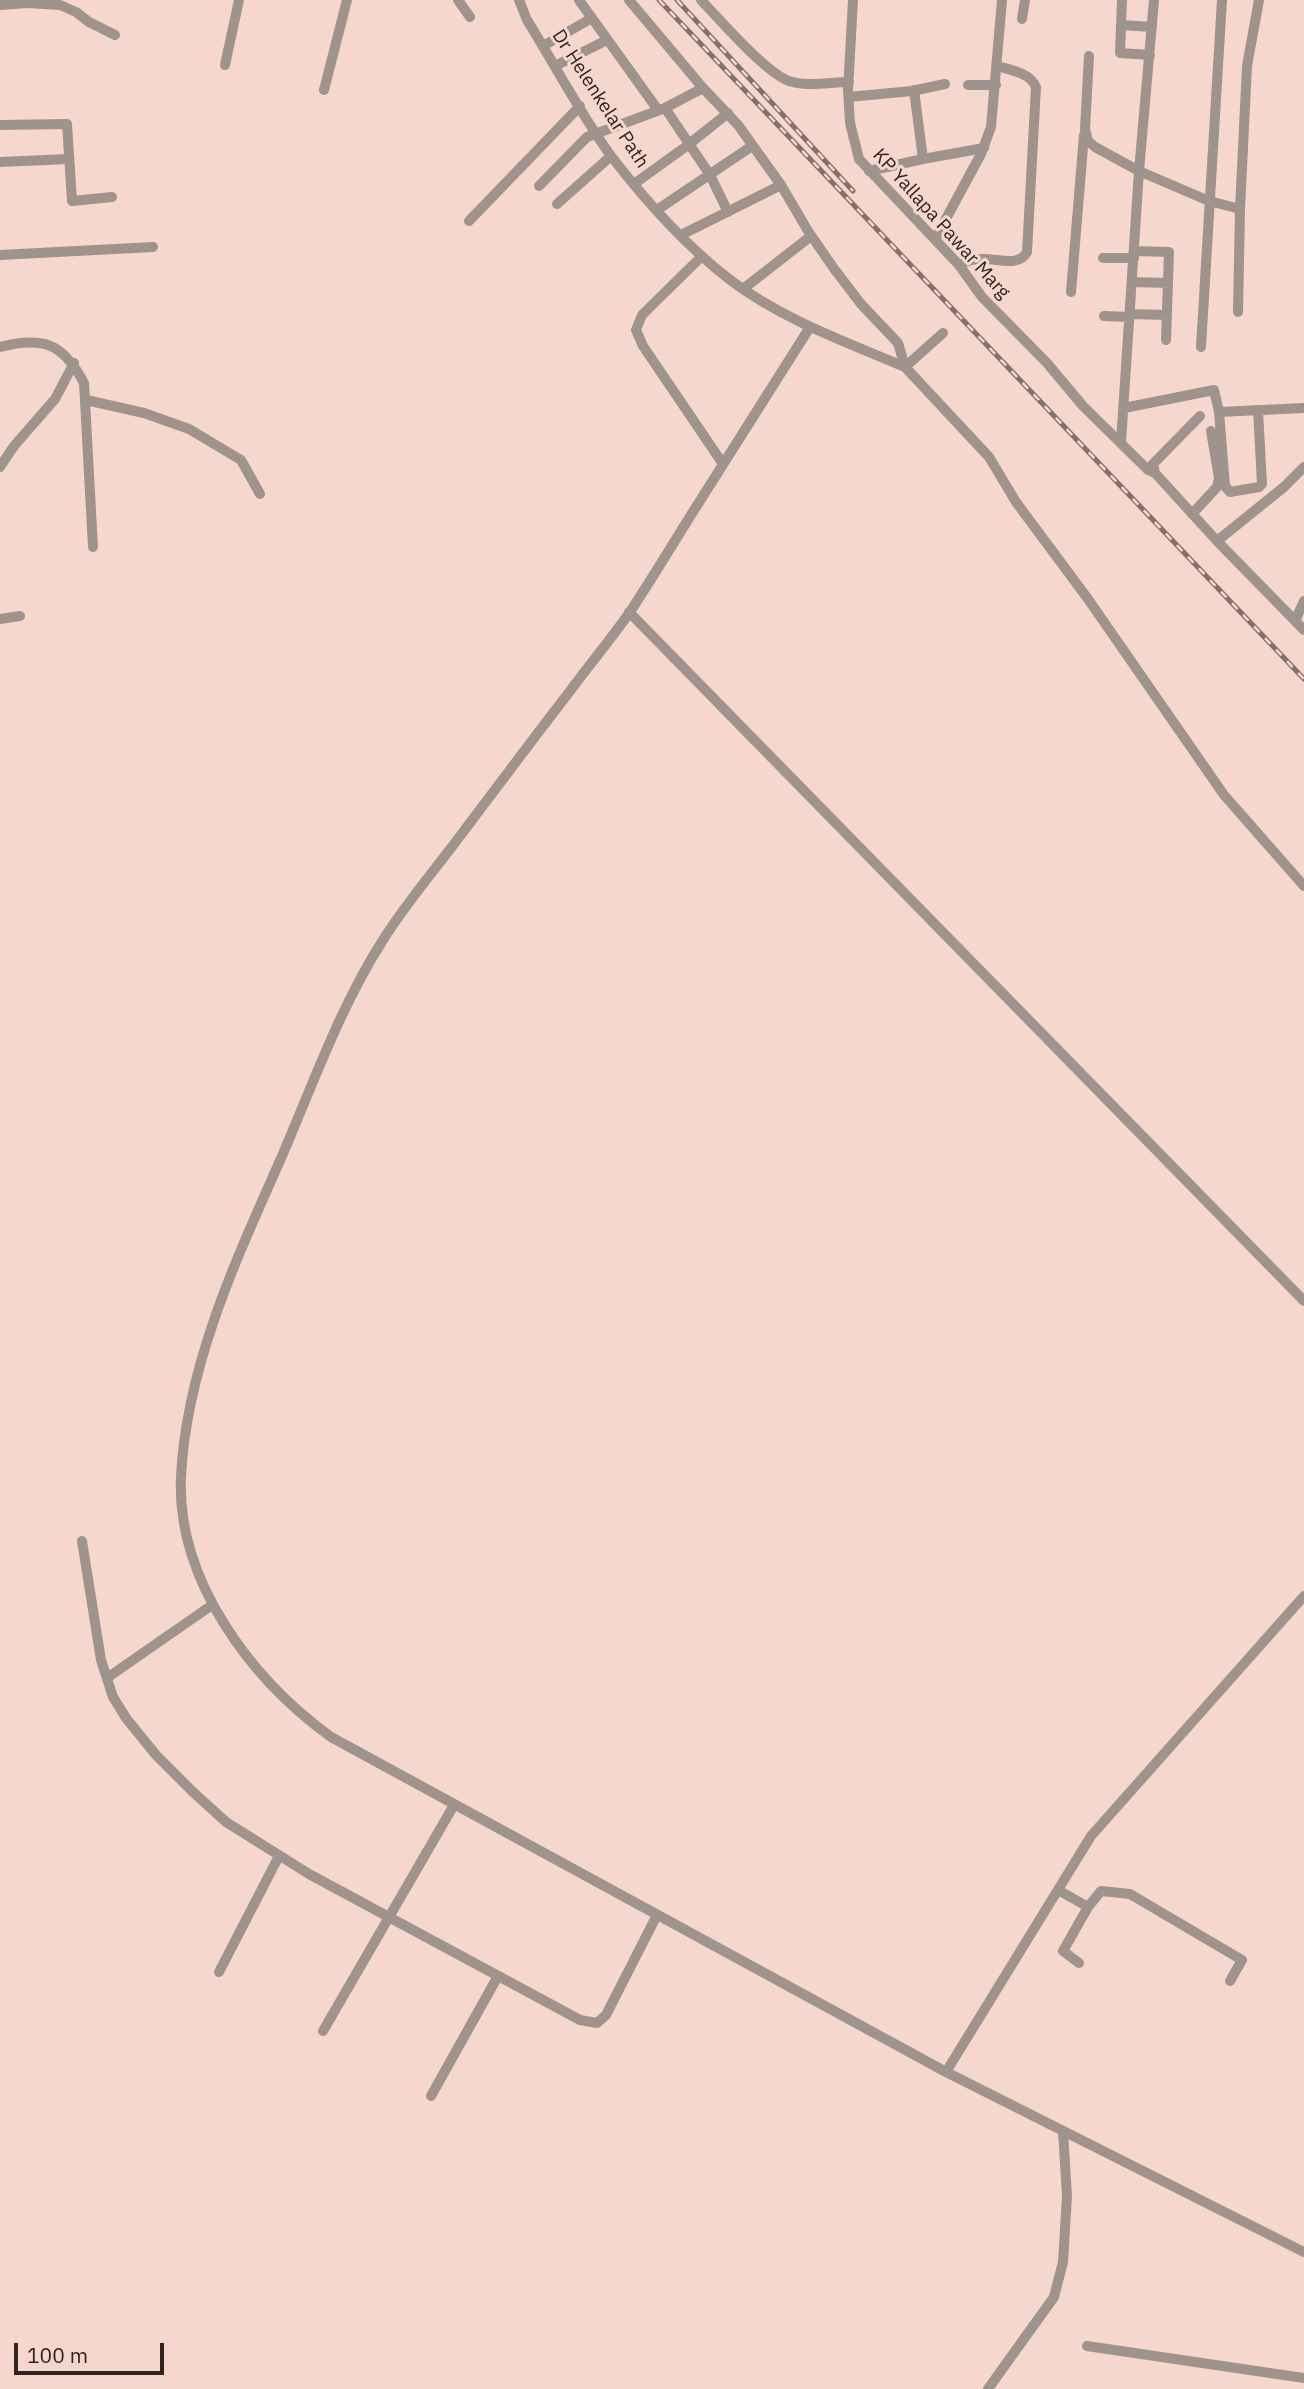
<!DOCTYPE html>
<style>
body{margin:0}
#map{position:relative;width:1304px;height:2389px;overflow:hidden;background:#f5d7ce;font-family:"IBM Plex Sans",sans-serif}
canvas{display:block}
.scale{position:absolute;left:14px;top:2343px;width:150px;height:32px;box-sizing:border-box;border:4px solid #2f2421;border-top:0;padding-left:9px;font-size:21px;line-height:24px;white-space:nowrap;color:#2f2421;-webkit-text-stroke:5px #f5d7ce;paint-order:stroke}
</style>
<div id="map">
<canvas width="1304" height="2389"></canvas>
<div class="scale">100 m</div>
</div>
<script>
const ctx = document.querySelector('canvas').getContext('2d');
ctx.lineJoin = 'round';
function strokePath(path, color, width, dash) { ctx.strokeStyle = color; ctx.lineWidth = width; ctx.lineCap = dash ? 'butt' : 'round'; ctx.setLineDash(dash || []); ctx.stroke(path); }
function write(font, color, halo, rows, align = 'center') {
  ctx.font = font + ' "IBM Plex Sans",sans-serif'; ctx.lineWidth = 6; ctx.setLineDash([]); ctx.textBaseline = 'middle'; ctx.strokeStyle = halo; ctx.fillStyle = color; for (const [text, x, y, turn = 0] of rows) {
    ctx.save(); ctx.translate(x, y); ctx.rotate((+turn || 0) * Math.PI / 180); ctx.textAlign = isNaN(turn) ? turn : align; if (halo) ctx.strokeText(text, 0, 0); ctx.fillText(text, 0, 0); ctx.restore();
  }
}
const minor = new Path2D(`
 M458 0 470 17
 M519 0 527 20C555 65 580 113 611 156 645 200 685 245 729 279 781 319 846 342 905 367
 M579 0 658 110
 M629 0 703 88 738 125 781 185 808 231 835 270 861 304 898 343 905 367 989 457 1016 502 1088 599 1224 795 1304 886
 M701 0C719 19 766 73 789 81 806 87 831 82 849 82
 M853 0 848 90 850 123 859 159 959 265 982 297 1047 363 1083 406 1148 470 1155 473
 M1122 0 1120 53 1150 55
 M0 5 28 3 60 5 76 12 89 22 115 35
 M1022 19 1025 0
 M1121 25 1152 27
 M543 46 592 18
 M1089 56 1085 129 1088 141 1095 147 1139 171 1209 201 1240 209
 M225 65 239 0
 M555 66 607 40
 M968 85H996
 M324 90 347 0
 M849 97 912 91 945 84
 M665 108 710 175 728 212
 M0 125 67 124 72 201 112 197
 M923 159 984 148
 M0 162 69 159
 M869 171 923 159 914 90
 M634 184 688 145 728 113
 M539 186 587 137 665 108 703 88
 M557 204 611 156
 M657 210 752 146
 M469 221 580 106
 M681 235 781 185
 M935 239 981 154 991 127 1002 0
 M1134 251 1169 252 1166 340
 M0 255 153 247
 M702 256 642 315 636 330 643 346 723 464
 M1103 258H1134
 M959 265C966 261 973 259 982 259 997 258 1018 268 1027 252L1036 87C1030 73 1011 70 997 66
 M1132 282 1168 283
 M743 289 811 236
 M1071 292 1084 135
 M1238 312 1240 209 1247 66 1259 0
 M1130 314 1167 315
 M1104 316 1130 317
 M810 327C770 390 731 452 691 515 671 547 651 580 630 612 611 639 590 664 570 691 530 743 491 795 451 848 428 878 403 908 383 940 340 1007 313 1084 282 1156 237 1258 187 1363 181 1476 176 1580 251 1679 331 1737L946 2072 1304 2252
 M0 347C43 336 63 343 84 383L93 547
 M1201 347 1222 0
 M905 367 943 333
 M86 400 144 413 189 429 241 460 260 494
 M1124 408 1214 390 1219 412
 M1258 410 1262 484 1259 487 1230 492 1225 486 1219 412 1304 408
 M1121 442 1139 171 1154 0
 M1152 465 1200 416
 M0 467 14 446 55 399 74 363
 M1154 468 1155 473 1217 541 1304 630
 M1192 514 1217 487 1219 478 1211 431
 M1217 541 1284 487 1304 467
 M629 612 1304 1301
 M0 619 20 616
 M1295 621 1304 601
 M82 1541 101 1660 113 1697 126 1718 156 1755 193 1792 226 1822 309 1874 580 2020 597 2023 606 2015 657 1915
 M107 1678 212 1605
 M1058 1890 1088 1907
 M1079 1963 1063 1951 1088 1907 1101 1891 1130 1894 1242 1960 1230 1981
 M219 1972 279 1856
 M323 2031 454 1805
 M946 2072 1091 1836 1304 1596
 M431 2096 498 1976
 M1087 2346 1304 2378
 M988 2389 1054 2297 1063 2262 1067 2196 1063 2131`);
const rail = new Path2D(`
 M659 0 1304 679
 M677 0 853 191`);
const streetNames = [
 ["Dr Helenkelar Path",600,99,57],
 ["KP Yallapa Pawar Marg",941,224,48]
];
strokePath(minor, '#9e948d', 10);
strokePath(rail, '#84716b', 5);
strokePath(rail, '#f5d7ce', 2.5, [8]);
write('19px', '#2f2421', '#f5d7ce', streetNames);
</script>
